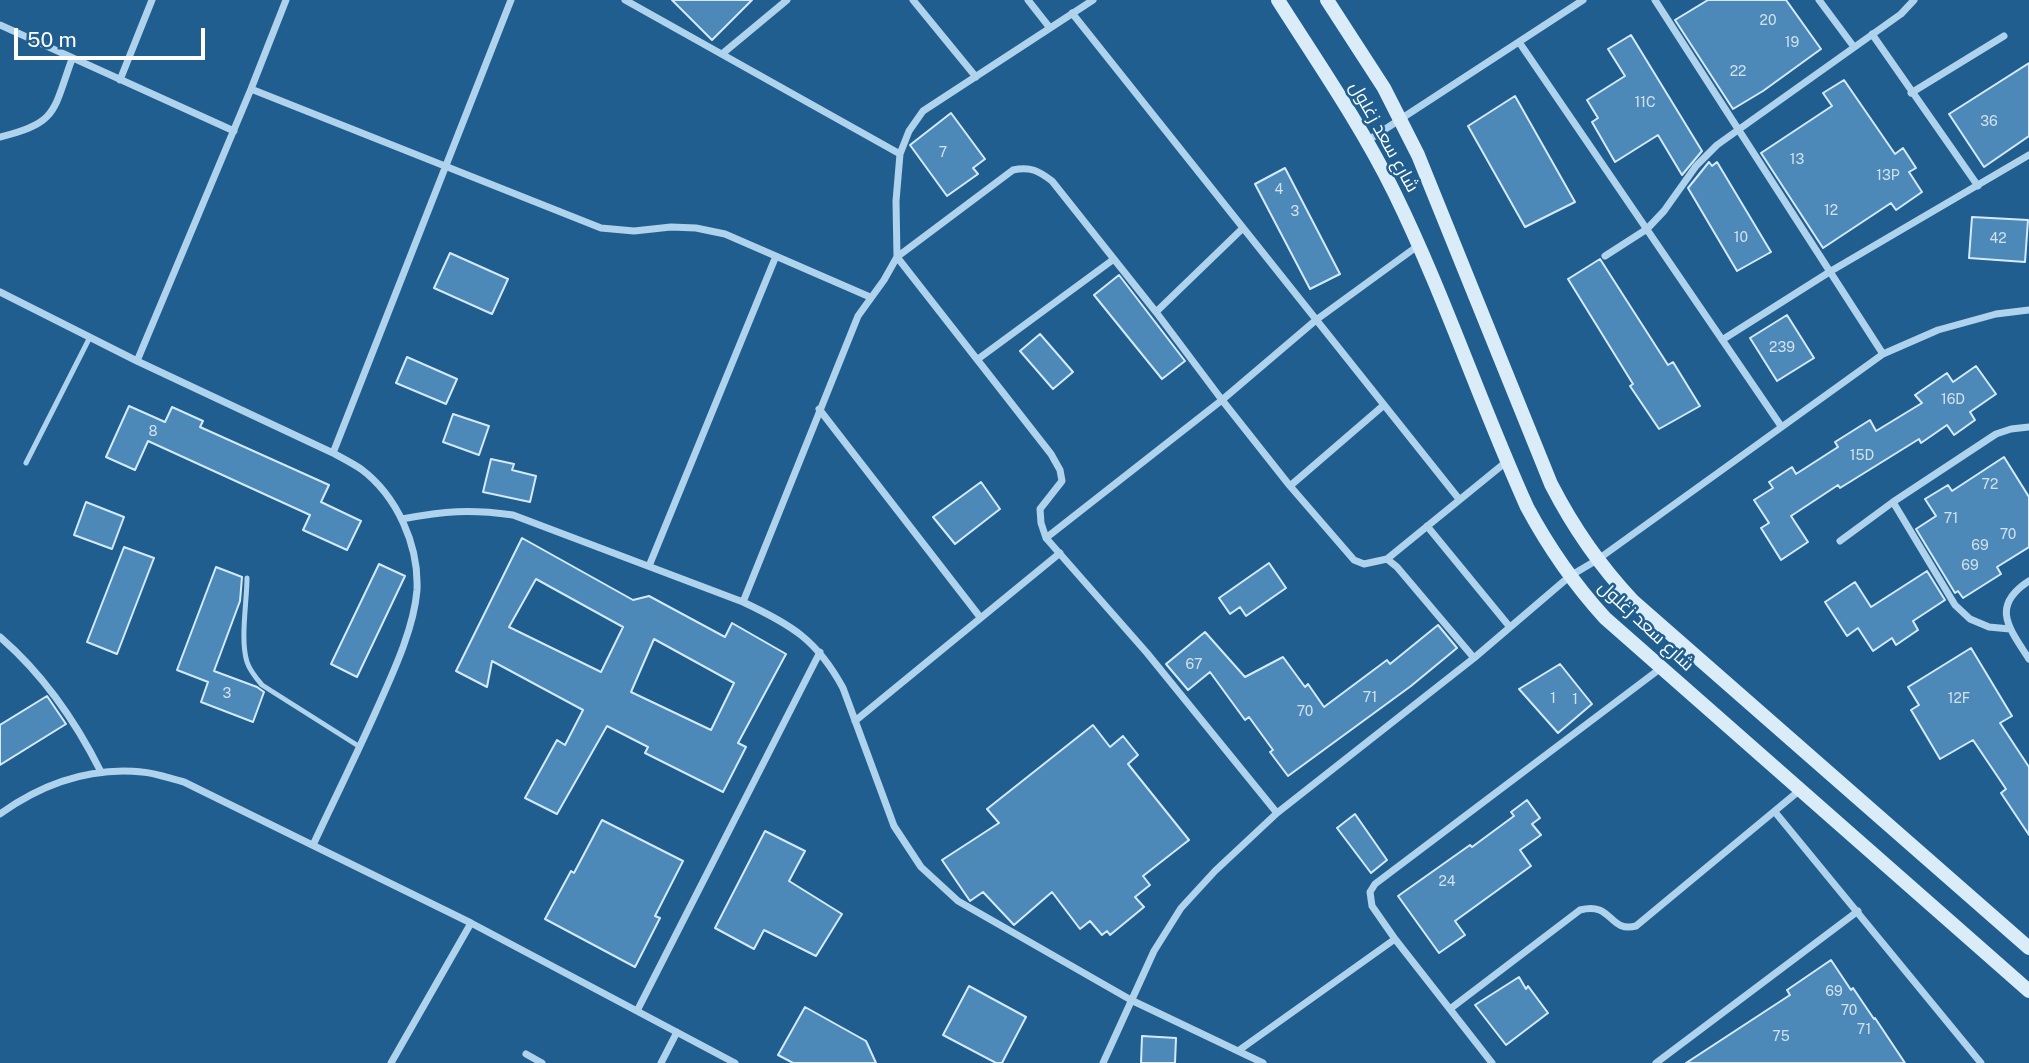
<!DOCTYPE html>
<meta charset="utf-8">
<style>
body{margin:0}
#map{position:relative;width:2029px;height:1063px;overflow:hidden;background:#205e8f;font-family:"Public Sans",sans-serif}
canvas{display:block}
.scale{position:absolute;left:14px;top:28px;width:191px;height:32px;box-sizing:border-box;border:4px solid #fff;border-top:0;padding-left:9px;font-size:21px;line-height:24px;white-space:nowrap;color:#fff;-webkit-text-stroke:5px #205e8f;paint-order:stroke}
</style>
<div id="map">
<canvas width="2029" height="1063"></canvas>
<div class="scale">50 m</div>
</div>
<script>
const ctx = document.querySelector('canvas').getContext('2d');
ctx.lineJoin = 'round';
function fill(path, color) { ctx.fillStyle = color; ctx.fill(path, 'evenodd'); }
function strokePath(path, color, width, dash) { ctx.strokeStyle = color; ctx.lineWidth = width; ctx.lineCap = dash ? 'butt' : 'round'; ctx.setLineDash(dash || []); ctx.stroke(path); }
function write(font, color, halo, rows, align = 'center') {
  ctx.font = font + ' "Public Sans",Cairo,sans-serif'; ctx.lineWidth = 5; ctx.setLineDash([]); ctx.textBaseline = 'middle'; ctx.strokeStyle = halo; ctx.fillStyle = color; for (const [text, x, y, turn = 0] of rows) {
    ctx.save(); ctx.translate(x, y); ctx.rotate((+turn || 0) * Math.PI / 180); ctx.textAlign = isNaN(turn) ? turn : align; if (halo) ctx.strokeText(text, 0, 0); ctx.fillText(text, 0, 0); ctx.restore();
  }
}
const building = new Path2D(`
 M672 0H752L712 40Z
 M1708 0H1786L1821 49 1763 91 1733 109 1675 20Z
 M1631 35 1702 151 1682 175 1658 135 1615 162 1592 122 1598 118 1587 100 1625 76 1608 49Z
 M2029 63V136L1984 167 1949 114Z
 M1844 80 1895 154 1903 148 1916 168 1909 172 1922 192 1896 210 1891 203 1823 248 1761 153 1832 106 1823 93Z
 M1515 96 1575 202 1525 227 1468 126Z
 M951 113 985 159 973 168 978 174 947 196 910 145Z
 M1709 162 1712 166 1717 162 1771 252 1737 271 1688 188Z
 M1285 168 1340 274 1310 289 1255 184Z
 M1972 217 2028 220 2025 262 1969 258Z
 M450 253 508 279 492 314 434 288Z
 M1600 259 1668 365 1673 362 1700 406 1659 429 1630 386 1633 384 1568 279Z
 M1119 275 1185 361 1162 379 1094 295Z
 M1787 315 1814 358 1777 381 1750 338Z
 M1040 334 1073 372 1053 389 1020 351Z
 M407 357 457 379 446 404 396 383Z
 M1976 366 1996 394 1970 412 1975 420 1954 435 1947 425 1921 443 1919 439 1840 488 1838 485 1791 516 1808 542 1781 560 1761 528 1769 523 1754 500 1773 488 1769 482 1792 467 1796 474 1838 447 1835 442 1870 420 1876 431 1922 403 1915 395 1947 373 1953 382Z
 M129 406 165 422 172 407 203 421 200 427 329 485 321 502 361 521 347 550 303 530 310 515 148 441 135 470 106 457Z
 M453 414 489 426 479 455 443 442Z
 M2004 457 2029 497V547L1997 567 2001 574 1963 598 1958 591 1955 593 1916 529 1936 516 1925 499 1948 485 1952 491Z
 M491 459 514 464 512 470 536 476 530 502 483 492Z
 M981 482 1000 509 955 544 933 517Z
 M86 502 124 517 112 549 74 535Z
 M522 538 633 600 649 596 725 637 732 623 786 654 738 743 746 747 723 792 645 753 648 747 607 726 557 814 525 798 557 740 565 745 583 710 492 661 487 687 456 671ZM536 579 623 627 601 672 509 627ZM654 639 734 683 711 730 631 692Z
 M124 547 154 558 117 654 87 642Z
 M1269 563 1286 588 1246 616 1240 607 1230 614 1219 598Z
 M379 564 405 576 357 677 331 664Z
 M216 567 242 577 240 601 214 671 257 687 264 692 253 722 201 702 208 682 177 670Z
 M1927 571 1945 600 1913 621 1918 630 1896 645 1892 638 1873 651 1858 628 1847 636 1825 602 1855 582 1871 607Z
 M1438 625 1457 648 1411 686 1288 776 1270 752 1273 750 1249 717 1245 720 1210 672 1188 690 1166 664 1205 632 1245 677 1283 657 1305 687 1308 684 1324 707 1387 660 1390 664Z
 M1971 648 2012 716 2000 723 2029 767V835L2001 793 2006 789 1973 740 1940 759 1911 710 1919 705 1908 687Z
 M1560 664 1592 704 1558 733 1519 689Z
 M47 696 66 724 0 765V725Z
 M1093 725 1110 747 1123 736 1138 755 1128 764 1189 840 1143 876 1150 885 1135 897 1144 907 1110 935 1107 931 1102 935 1090 921 1080 929 1052 892 1014 925 983 892 970 901 942 860 999 823 987 809Z
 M1527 800 1540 818 1532 824 1541 835 1520 850 1531 866 1455 921 1465 935 1439 953 1398 896 1470 845 1472 847 1514 816 1511 812Z
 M1355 814 1387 860 1371 873 1337 828Z
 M602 820 683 861 655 916 660 918 635 967 545 919 571 871 574 873Z
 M765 831 805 851 789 881 842 914 816 956 764 930 754 949 715 928Z
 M1831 960 1851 990 1853 988 1874 1019 1875 1018 1905 1063H1686L1790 995 1787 990Z
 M1519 977 1526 989 1528 986 1548 1013 1506 1045 1475 1005Z
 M969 986 1026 1017 1002 1063H996L943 1035Z
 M805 1007 866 1041 876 1063H793L778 1055Z
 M1142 1036 1176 1038 1175 1063H1141Z`);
const lane = new Path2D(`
 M26 463 90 337
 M247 578C247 601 240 640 247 662 250 671 256 678 262 685L360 747`);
const street = new Path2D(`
 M625 0 900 154
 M913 0 976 77
 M1028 0 1050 28
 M1093 0 923 111 909 131 900 154 896 201 897 257 1051 454 1060 470 1062 481 1040 509 1041 523 1046 538 1147 653 1277 813
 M1655 0 1883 354
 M1819 0 1854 47
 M1072 13 1459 499
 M0 25 234 131
 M1872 34 1978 186
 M1519 42 1781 426
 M722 54 787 0
 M120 80 152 0
 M251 89 601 228 634 231 671 227 696 228 725 234 870 297
 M1911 93 2004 36
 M0 137C58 123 53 111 72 59
 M1367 141 1583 0
 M1605 256 1647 229 1664 211 1696 166 1717 145 1901 14 1914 0
 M0 292 137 361 333 453C342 458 352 463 361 469 397 496 419 545 417 590 414 629 392 675 376 711 356 756 334 800 313 845
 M1156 312 1243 228
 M1722 340 1831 271 2029 155
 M978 359 1114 259
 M137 361 251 89 286 0
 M819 409 980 617
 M333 453 511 0
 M1290 486 1384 405
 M1893 502 1955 605 1970 619 1989 627 2010 629
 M402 519C445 511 469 509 513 515L743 602C792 625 817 640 843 688L894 826 921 867 958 901 1131 1000 1263 1063
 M1427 526 1509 626
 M1046 538 1222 400 1316 320 1419 245
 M1840 541 1893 502 1996 434 2011 429 2029 427
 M1387 559 1506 462
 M649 566 776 256
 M2029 581C1990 606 2009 628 2029 659
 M743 602 858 316 884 280 897 257 1013 170C1030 166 1039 171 1052 181L1156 312 1222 400 1290 486 1354 560 1364 564 1387 559 1397 567 1474 658
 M0 637C44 675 75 720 101 772
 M855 721 1060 553
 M1775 812 1981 1063
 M0 814C42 784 90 767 142 772 156 773 171 779 184 782L471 923 735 1063
 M1450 1009 1580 910C1613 901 1608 933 1636 926L1800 790
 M637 1011 820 652
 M1238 1051 1395 939
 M526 1054 542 1063
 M391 1063 471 923
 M661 1063 677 1032
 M1103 1063 1154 951 1181 908 1215 871 1277 813 1474 658 1570 576 1597 560 1883 354 1938 330 1996 314 2029 310
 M1492 1063 1395 939 1372 906 1370 892 1375 884 1661 668
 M1656 1063 1858 911`);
const secondary = new Path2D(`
 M1278 0C1318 63 1361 125 1394 192 1444 294 1480 403 1527 507 1549 548 1574 584 1605 618L2029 991
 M1327 0 1384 88 1418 155 1551 484C1573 527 1599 565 1633 601L2029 948`);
const numberNames = [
 ["20",1768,21],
 ["19",1792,43],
 ["22",1738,72],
 ["11C",1645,103],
 ["36",1989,122],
 ["7",943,153],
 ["13",1797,160],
 ["13P",1888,176],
 ["4",1279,190],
 ["12",1831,211],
 ["3",1295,212],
 ["10",1741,238],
 ["42",1998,239],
 ["239",1782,348],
 ["16D",1953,400],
 ["8",153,432],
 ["15D",1862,456],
 ["72",1990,485],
 ["71",1951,519],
 ["70",2008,535],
 ["69",1980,546],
 ["69",1970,566],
 ["67",1194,665],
 ["3",227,694],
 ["71",1370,698],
 ["1",1553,699],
 ["12F",1959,699],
 ["1",1575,700],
 ["70",1305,712],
 ["24",1447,882],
 ["69",1834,992],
 ["70",1849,1011],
 ["71",1864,1030],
 ["75",1781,1037]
];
const streetNames = [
 ["شارع سعد زغلول",1384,137,61],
 ["شارع سعد زغلول",1646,626,43]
];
fill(building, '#4c89b8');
strokePath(building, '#d5eaf9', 2);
strokePath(lane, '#afd2ed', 5);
strokePath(street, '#afd2ed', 7);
strokePath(secondary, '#dbecf9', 14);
write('14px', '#d2e2ed', null, numberNames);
write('18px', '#fff', '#205e8f', streetNames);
</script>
